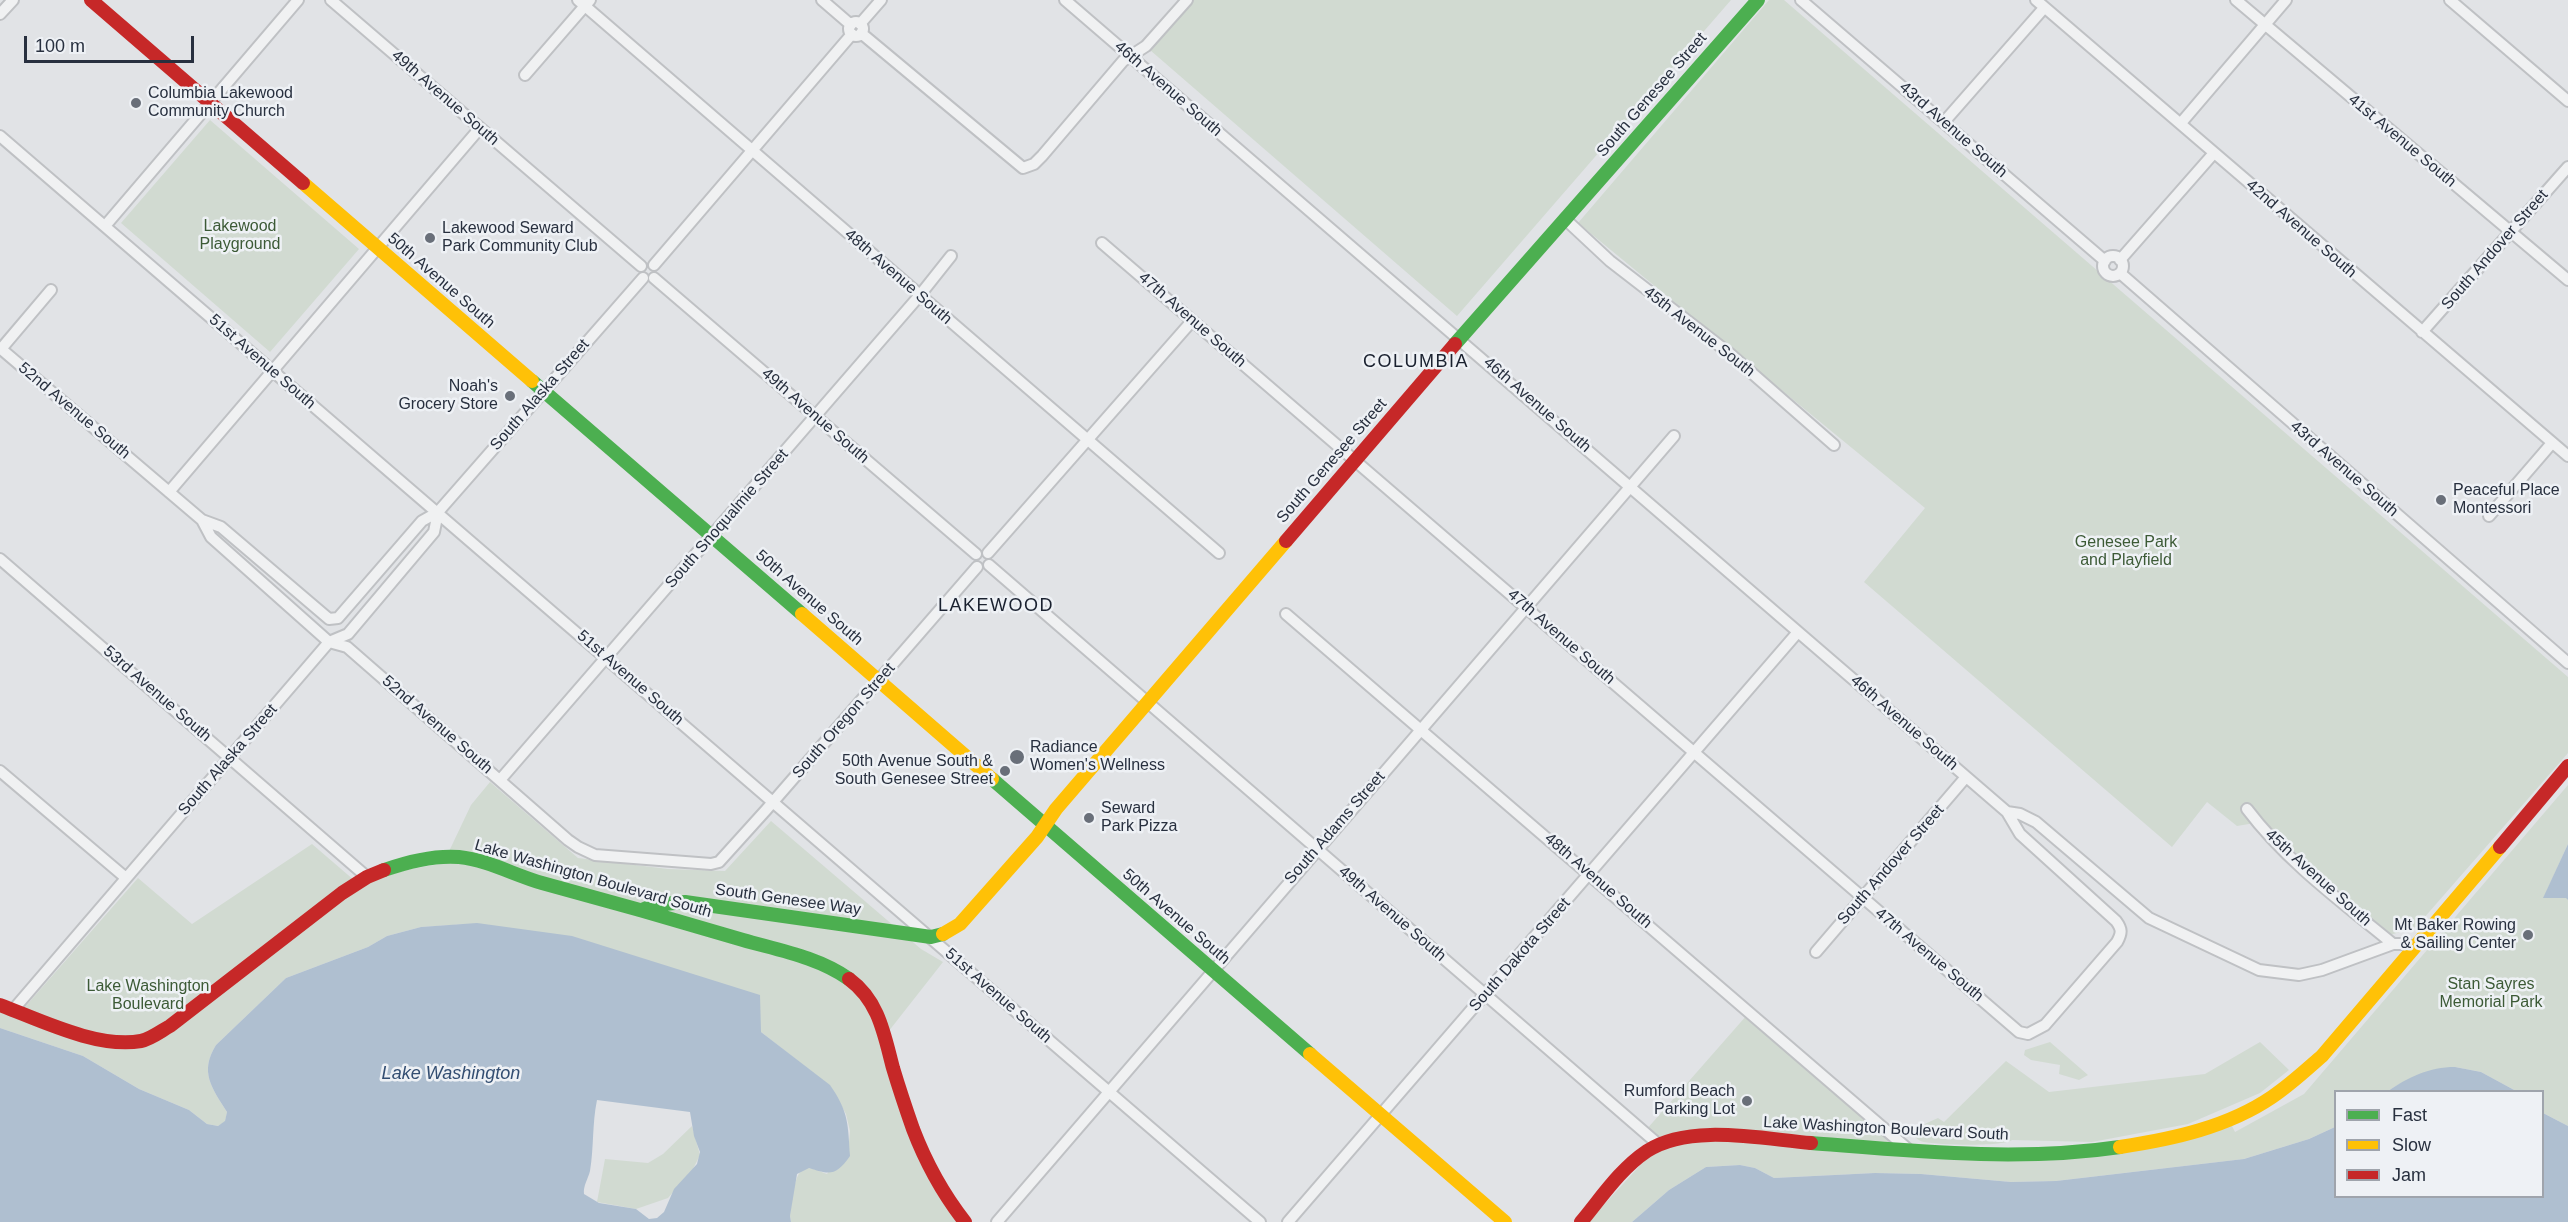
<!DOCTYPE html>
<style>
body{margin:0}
#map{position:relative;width:2568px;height:1222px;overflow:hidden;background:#e1e3e6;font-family:Helvetica,sans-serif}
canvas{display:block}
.legend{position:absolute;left:2334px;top:1090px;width:210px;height:108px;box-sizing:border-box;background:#eef1f5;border:2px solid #9fa4ac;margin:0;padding:8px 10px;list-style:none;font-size:18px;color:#28303f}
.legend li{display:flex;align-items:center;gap:12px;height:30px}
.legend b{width:30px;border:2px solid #9fa4ac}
.scale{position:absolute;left:24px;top:36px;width:170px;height:27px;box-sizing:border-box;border:3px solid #28303f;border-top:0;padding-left:8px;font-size:18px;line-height:21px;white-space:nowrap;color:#28303f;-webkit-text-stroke:4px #eef1f5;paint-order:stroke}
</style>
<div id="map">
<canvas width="2568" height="1222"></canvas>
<ul class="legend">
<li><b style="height:8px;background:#4caf50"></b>Fast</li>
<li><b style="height:8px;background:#ffc107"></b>Slow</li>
<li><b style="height:8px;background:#c62828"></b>Jam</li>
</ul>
<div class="scale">100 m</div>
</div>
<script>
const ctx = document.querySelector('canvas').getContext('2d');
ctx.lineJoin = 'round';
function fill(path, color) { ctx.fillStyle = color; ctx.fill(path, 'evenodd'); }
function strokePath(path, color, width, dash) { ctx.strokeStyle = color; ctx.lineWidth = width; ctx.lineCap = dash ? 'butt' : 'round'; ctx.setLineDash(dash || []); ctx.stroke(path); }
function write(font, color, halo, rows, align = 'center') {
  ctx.font = font + ' Helvetica,sans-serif'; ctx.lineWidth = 5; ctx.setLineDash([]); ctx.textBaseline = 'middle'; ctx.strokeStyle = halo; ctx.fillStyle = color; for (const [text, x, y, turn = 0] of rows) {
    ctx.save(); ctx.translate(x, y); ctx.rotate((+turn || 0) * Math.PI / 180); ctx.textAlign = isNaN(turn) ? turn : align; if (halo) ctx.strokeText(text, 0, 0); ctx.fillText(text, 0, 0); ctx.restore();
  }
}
const green = new Path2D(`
 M1193 0H1731L1457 316 1150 50Z
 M1769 0H1784L2568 677V753L2416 927 2390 935 2261 822 2237 826 2207 802 2172 847 1864 582 1925 508 1578 223Z
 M210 120 359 249 270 352 121 223Z
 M490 782 578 858 668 869 725 871 771 821 921 949 943 962 881 1041 957 1222H791L790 1216C792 1205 793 1167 808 1168 814 1168 821 1172 827 1174L849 1142 850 1131 846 1114 830 1086 761 1032 468 924 421 927 387 936 368 947 286 978 216 1045C199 1072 212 1088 227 1112L225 1122 218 1126 207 1124 189 1110 139 1089 83 1056 0 1028V1010L17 1016 138 878 192 924 312 844 362 887C386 873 416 867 443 864L471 805Z
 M2568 785V844L2544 897 2567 898 2568 900V1126L2543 1113 2542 1092 2516 1091 2481 1072 2455 1067 2401 1083 2388 1091 2336 1092 2335 1127 2309 1139 2244 1159 2056 1181 2011 1182 1921 1174 1875 1173 1774 1178 1755 1168 1740 1165 1706 1167 1669 1190 1632 1222H1588L1646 1159 1665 1149 1646 1130 1747 1015 1914 1155 2102 1154 2231 1124 2235 1132 2304 1094Z
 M2050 1042 2088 1075 2079 1080 2059 1074 2060 1065 2031 1060 2024 1055 2025 1050Z
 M2260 1042 2289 1070 2260 1093 2188 1124 2092 1142 2012 1140C2000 1147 1939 1145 1924 1142 1918 1141 1913 1135 1909 1131L1938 1118 1944 1122 2006 1061 2049 1092 2205 1074Z
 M692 1126 700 1155 693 1169 668 1198 636 1209 597 1202 605 1159 648 1163 663 1154Z`);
const water = new Path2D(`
 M2568 844V900L2566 898H2543Z
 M477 923 572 936 760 995 761 1032 830 1085C849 1112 848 1125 850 1156 836 1176 830 1175 809 1168L797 1174 790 1216 791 1222H0V1028L83 1056 139 1089 189 1110 207 1124 218 1126 225 1121 227 1112C212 1088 199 1072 216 1045L286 978 368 947 387 936 421 927ZM597 1100 690 1112 694 1136 700 1152 697 1164 674 1189 664 1212 657 1218 649 1219 636 1209 599 1203 584 1194C583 1186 588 1179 590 1171 594 1148 592 1124 597 1100Z
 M2455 1067 2481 1072 2516 1091H2388C2409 1077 2429 1067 2455 1067Z
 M2543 1113 2568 1126V1222H1632L1669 1190 1706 1167 1740 1165 1755 1168 1774 1178 1875 1173 1921 1174 2011 1182 2056 1181 2244 1159 2309 1139 2335 1127 2336 1196H2542Z`);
const street = new Path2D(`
 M331 0 641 266
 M578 0 1219 553
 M822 0 851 25
 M1065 0 2007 812 2020 834 2116 921C2122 929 2122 933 2117 942L2045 1025 2028 1034 2019 1032 1102 243
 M1801 0 2105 261
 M2036 0 2568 456
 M2236 0 2568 280
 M2450 0 2568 101
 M0 14 13 0
 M849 29a7 7 0 1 1 14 0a7 7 0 1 1-14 0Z
 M860 24 881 0
 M861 33 1023 168 1034 164 1042 156 1123 61 1146 46 1187 0
 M525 75 590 0
 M1944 122 2044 8
 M2181 123 2286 0
 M0 136 1260 1222
 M1565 219 1610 261 1729 353 1834 445
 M105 226 298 0
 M2103 266a10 10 0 1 1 20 0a10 10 0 1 1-20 0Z
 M2120 260 2214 153
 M654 265 852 34
 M2120 273 2568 663
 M654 278 976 554
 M2422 332 2568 167
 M0 348 202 520 211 537 329 642 347 647 568 840 578 847 595 855 711 864 719 862 766 810 977 567
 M1 349 51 290
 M169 492 480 128
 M2489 516 2552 443
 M202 520 221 527 329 619 338 618 422 521 438 512
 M988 553 1192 321
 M0 559 367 877
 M989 565 1658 1144
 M1286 614 1909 1150
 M0 771 126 878
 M500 780 920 295 951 256
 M2247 809C2287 862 2342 902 2393 944
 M2007 812 2020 814 2036 822 2149 918 2259 970 2299 975 2322 970 2393 944H2403L2413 947
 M1816 952 1966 777
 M13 1010 329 642 348 634 434 532 438 512 643 278
 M997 1222 1674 436
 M1288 1222 1798 632`);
const fast = new Path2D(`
 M1455 344 1758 0
 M532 381 802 614
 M992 779 1310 1054
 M384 870C407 862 435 855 459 857 488 860 514 875 542 883 609 901 676 920 743 940 778 950 818 957 849 979
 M642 910 654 905 685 902 931 937 943 934
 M1811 1143C1913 1151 2019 1162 2120 1147`);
const slow = new Path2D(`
 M303 183 532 381
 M802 614 992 779
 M943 934 960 924 1037 837 1056 809 1286 541
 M1310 1054 1505 1222
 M2120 1147C2173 1139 2228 1127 2272 1097 2290 1085 2306 1070 2322 1056L2500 847`);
const jam = new Path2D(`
 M91 0 303 183
 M1286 541 1455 344
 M2500 847 2568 766
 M849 979C879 1001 884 1034 893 1068 899 1088 906 1109 913 1129 926 1163 943 1194 965 1222
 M0 1005C40 1020 98 1049 141 1041 151 1039 161 1031 170 1026L342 893 367 877 384 870
 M1581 1222C1601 1198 1620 1169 1647 1151 1690 1123 1762 1139 1811 1143`);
const markers = [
 [136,103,6,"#696f79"],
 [430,238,6,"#696f79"],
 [510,396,6,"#696f79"],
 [2441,500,6,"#696f79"],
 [1017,757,8,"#696f79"],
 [1005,771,6,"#696f79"],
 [1089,818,6,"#696f79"],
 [2528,935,6,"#696f79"],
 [1747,1101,6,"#696f79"]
];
const streetNames = [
 ["46th Avenue South",1168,89,41],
 ["South Genesee Street",1652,95,-49],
 ["49th Avenue South",445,98,41],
 ["43rd Avenue South",1953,130,41],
 ["41st Avenue South",2402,141,40],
 ["42nd Avenue South",2301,229,41],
 ["South Andover Street",2495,250,-49],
 ["48th Avenue South",898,277,41],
 ["50th Avenue South",441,281,41],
 ["47th Avenue South",1192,320,41],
 ["45th Avenue South",1699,332,38],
 ["51st Avenue South",262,362,41],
 ["South Alaska Street",540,395,-49],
 ["46th Avenue South",1537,405,41],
 ["52nd Avenue South",74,411,40],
 ["49th Avenue South",815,416,41],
 ["South Genesee Street",1332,461,-49],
 ["43rd Avenue South",2344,469,41],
 ["South Snoqualmie Street",727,519,-49],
 ["50th Avenue South",809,598,41],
 ["47th Avenue South",1561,637,41],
 ["51st Avenue South",630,678,41],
 ["53rd Avenue South",157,694,41],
 ["South Oregon Street",844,721,-49],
 ["46th Avenue South",1904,723,41],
 ["52nd Avenue South",437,725,41],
 ["South Alaska Street",228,760,-49],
 ["South Adams Street",1335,828,-49],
 ["South Andover Street",1891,865,-49],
 ["45th Avenue South",2318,878,42],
 ["Lake Washington Boulevard South",593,879,16],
 ["48th Avenue South",1598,881,41],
 ["South Genesee Way",788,900,8],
 ["49th Avenue South",1392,914,41],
 ["50th Avenue South",1176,917,41],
 ["South Dakota Street",1520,955,-49],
 ["47th Avenue South",1929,955,40],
 ["51st Avenue South",998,996,41],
 ["Lake Washington Boulevard South",1886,1129,3]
];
const poiNames = [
 ["Columbia Lakewood",148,94],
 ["Community Church",148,112],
 ["Lakewood Seward",442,229],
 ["Park Community Club",442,247],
 ["Noah's",498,387,"right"],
 ["Grocery Store",498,405,"right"],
 ["Peaceful Place",2453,491],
 ["Montessori",2453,509],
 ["Radiance",1030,748],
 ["Women's Wellness",1030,766],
 ["50th Avenue South &",993,762,"right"],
 ["South Genesee Street",993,780,"right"],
 ["Seward",1101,809],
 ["Park Pizza",1101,827],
 ["Mt Baker Rowing",2516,926,"right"],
 ["& Sailing Center",2516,944,"right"],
 ["Rumford Beach",1735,1092,"right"],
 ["Parking Lot",1735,1110,"right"]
];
const parkNames = [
 ["Lakewood",240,227],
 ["Playground",240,245],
 ["Genesee Park",2126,543],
 ["and Playfield",2126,561],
 ["Stan Sayres",2491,985],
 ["Memorial Park",2491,1003],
 ["Lake Washington",148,987],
 ["Boulevard",148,1005]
];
const neighbourhoodNames = [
 ["COLUMBIA",1416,362],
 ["LAKEWOOD",996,606]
];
const waterNames = [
 ["Lake Washington",451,1074]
];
fill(green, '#d1dad1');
fill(water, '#afbfd0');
strokePath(street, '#bfc1c4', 14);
strokePath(street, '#f0f1f2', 10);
strokePath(fast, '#4caf50', 14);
strokePath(slow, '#ffc107', 14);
strokePath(jam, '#c62828', 14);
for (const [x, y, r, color] of markers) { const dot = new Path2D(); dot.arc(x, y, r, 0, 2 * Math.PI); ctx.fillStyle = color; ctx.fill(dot); strokePath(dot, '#eef1f5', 2); }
write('16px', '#28303f', '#eef1f5', streetNames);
write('16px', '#28303f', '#eef1f5', poiNames, 'left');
write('16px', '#3c5a36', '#eef1f5', parkNames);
ctx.letterSpacing = '1.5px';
write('18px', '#1a212f', '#eef1f5', neighbourhoodNames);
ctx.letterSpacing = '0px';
write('italic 18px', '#334e72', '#eef1f5', waterNames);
</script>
